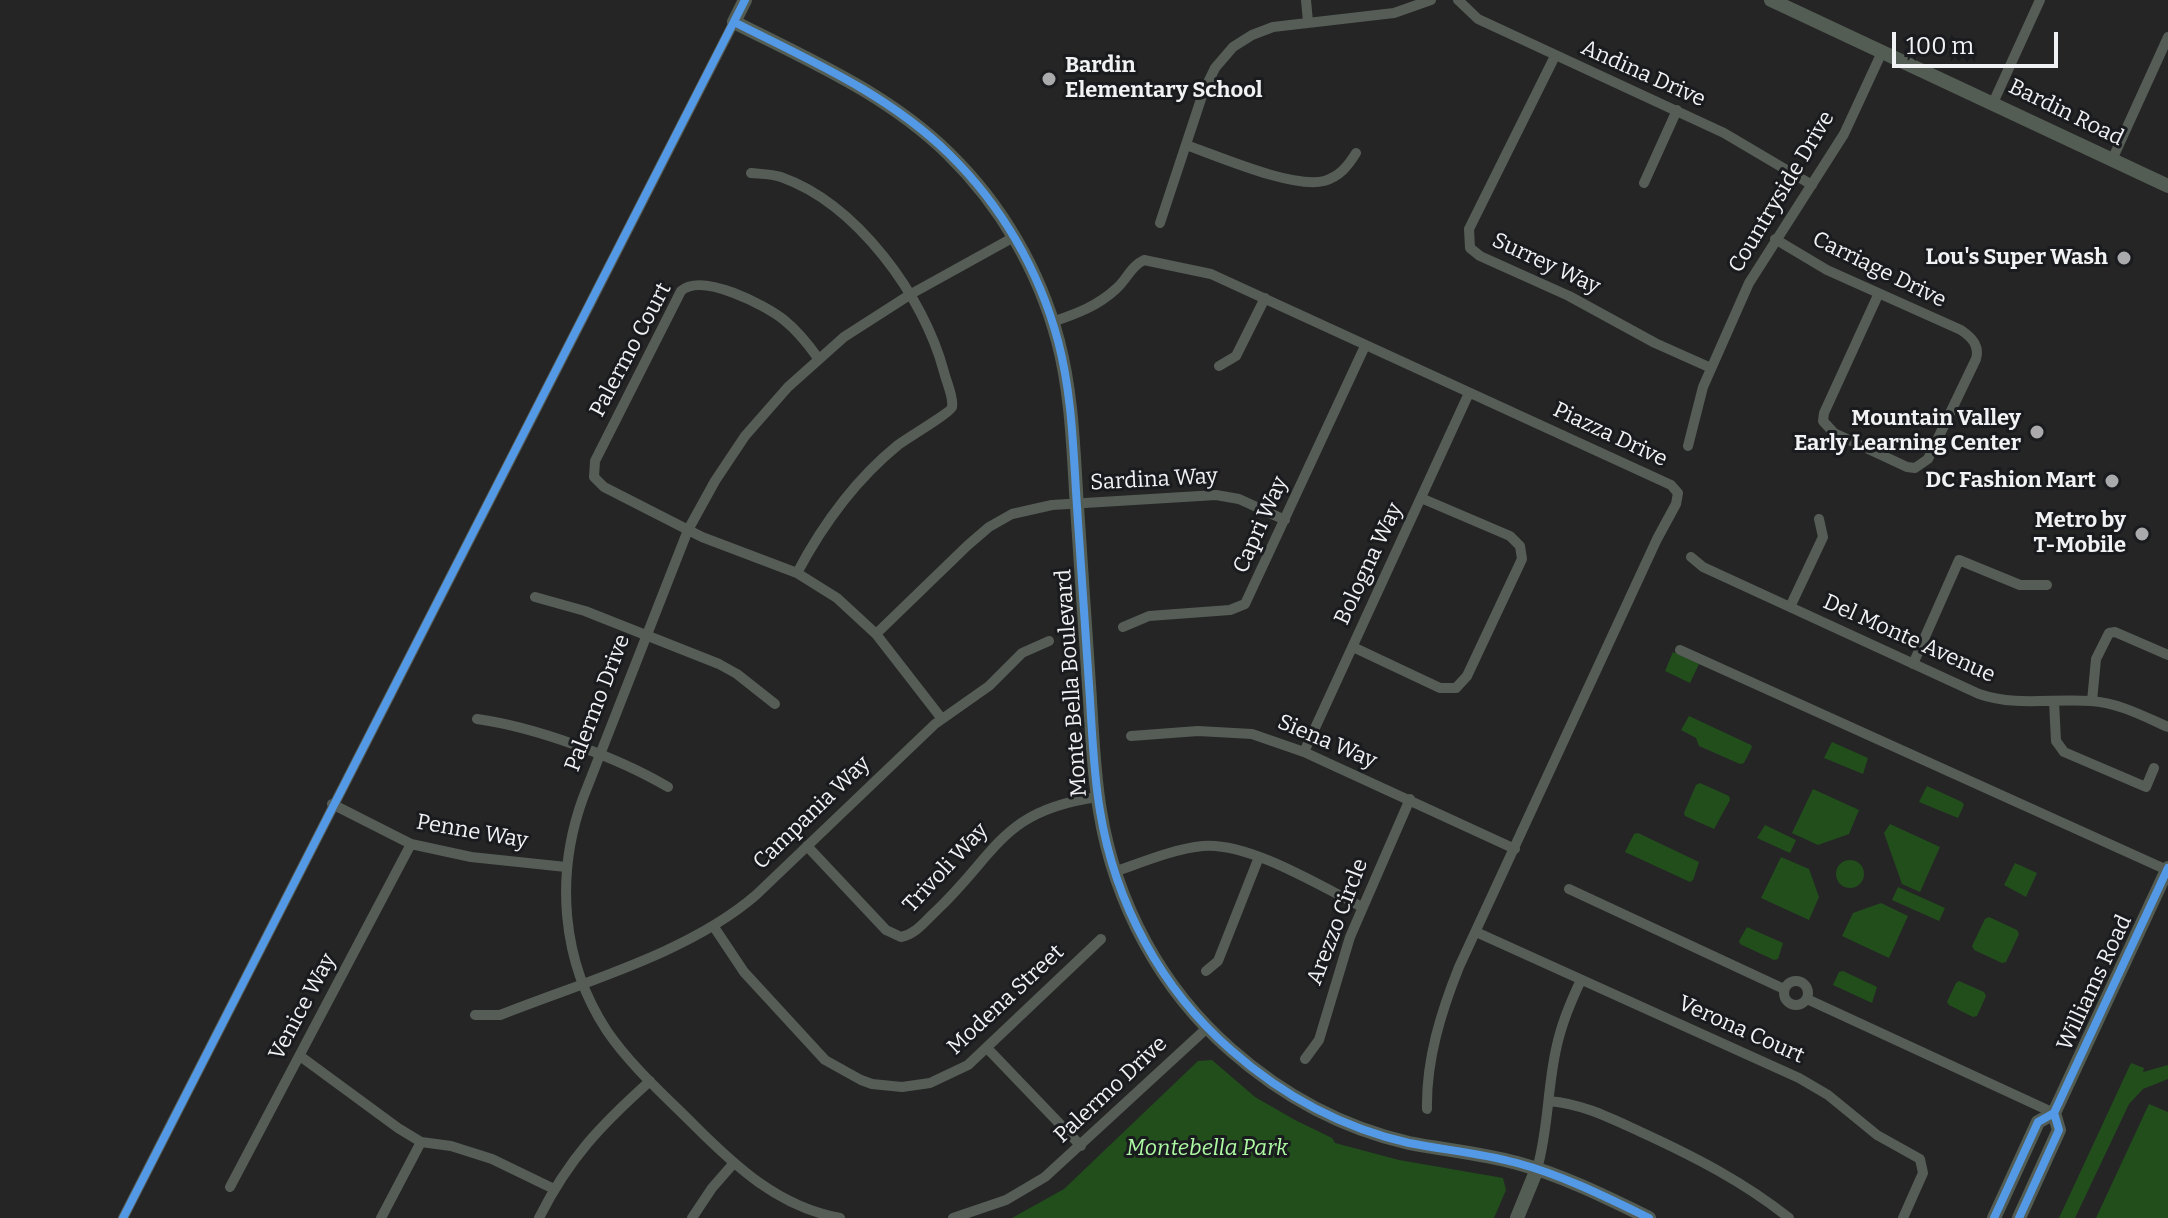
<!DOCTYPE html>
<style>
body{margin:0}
#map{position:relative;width:2168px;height:1218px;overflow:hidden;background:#252526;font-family:Bitter,serif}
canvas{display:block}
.scale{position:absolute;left:1892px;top:32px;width:166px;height:36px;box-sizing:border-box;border:4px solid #f1f2f4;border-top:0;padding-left:10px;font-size:24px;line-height:28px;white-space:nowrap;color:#f1f2f4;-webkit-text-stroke:6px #1a1b1e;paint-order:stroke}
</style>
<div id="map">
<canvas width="2168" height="1218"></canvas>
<div class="scale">100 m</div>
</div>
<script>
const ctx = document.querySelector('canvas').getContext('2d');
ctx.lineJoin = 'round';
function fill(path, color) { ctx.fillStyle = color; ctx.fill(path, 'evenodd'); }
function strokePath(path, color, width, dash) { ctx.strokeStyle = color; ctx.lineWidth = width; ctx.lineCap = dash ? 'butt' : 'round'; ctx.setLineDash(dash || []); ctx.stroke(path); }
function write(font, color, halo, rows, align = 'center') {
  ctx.font = font + ' Bitter,serif'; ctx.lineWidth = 6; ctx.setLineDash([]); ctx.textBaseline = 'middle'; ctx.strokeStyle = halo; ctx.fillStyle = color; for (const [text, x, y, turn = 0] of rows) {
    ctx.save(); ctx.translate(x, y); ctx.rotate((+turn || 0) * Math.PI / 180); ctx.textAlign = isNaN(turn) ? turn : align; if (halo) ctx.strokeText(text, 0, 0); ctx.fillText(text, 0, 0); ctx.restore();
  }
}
const green = new Path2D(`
 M1673 652 1699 664 1690 683 1665 671Z
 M1689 716 1751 745 1752 747 1744 763 1740 764 1699 746 1696 738 1681 730Z
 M1832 742 1868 758 1863 774 1824 758Z
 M1700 783 1729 796 1730 800 1714 829 1685 816 1684 813 1696 785Z
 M1927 786 1962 802 1964 805 1958 818 1919 802Z
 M1813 789 1859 810 1849 834 1818 845 1792 833Z
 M1890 824 1940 847 1920 892 1902 884 1884 833Z
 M1765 825 1796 840 1790 853 1757 838Z
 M1638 833 1699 862 1693 880 1690 882 1625 852 1634 834Z
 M1781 857 1809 869 1819 897 1809 920 1761 898Z
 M1836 874a14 14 0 1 1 28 0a14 14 0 1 1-28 0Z
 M2015 863 2037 873 2026 897 2004 885Z
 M1898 887 1945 908 1939 921 1892 900Z
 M1881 903 1908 916 1889 958 1842 936 1853 913Z
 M1989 917 2017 930 2019 934 2006 962 2002 963 1974 950 1972 946 1985 919Z
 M1747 927 1783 943 1778 959 1774 960 1740 944 1739 941Z
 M1843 971 1877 987 1872 1003 1833 985 1839 972Z
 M1959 981 1984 992 1986 996 1977 1016 1973 1017 1949 1005 1947 1002 1956 983Z
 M1212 1060 1255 1097 1295 1120 1332 1138 1335 1143 1399 1160 1503 1178 1506 1190 1494 1218H1012L1064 1189 1198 1061Z
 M2131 1063 2144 1068 2143 1072 2168 1065V1079L2143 1089 2129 1104 2075 1218H2059Z
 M2149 1104 2168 1112V1218H2096Z`);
const street = new Path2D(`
 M1306 0 1308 22
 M1458 0 1478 19 1724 133 1812 185
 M1555 56 1469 229 1470 248 1480 256 1569 296 1655 343 1711 368
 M1993 103 2040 0
 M1186 145C1218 156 1293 189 1324 181 1340 176 1348 166 1356 153
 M2112 160 2168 37
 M751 173C761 174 772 174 781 177 857 204 924 296 944 372 946 381 954 397 952 407 951 412 906 439 898 445 855 480 823 524 797 573
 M1644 183 1677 110
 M1160 223 1203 93 1215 68 1233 47 1252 35 1273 27 1394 13 1431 0
 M1775 239 1827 270 1961 330C1971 337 1980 345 1976 359L1928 459 1915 468 1907 467 1834 433 1823 421 1824 413 1878 295
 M1052 322C1076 314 1098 306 1117 288 1127 279 1131 266 1144 260L1211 274 1671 485 1678 493 1676 504 1657 539 1459 967C1441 1012 1426 1060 1427 1109
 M818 358C808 344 798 331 784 320 765 305 702 272 681 291L595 461 594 477 604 487 702 537 797 573 837 598 876 634 942 719
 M1219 366 1236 356 1265 298
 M1688 446 1703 387 1749 283 1844 134 1882 52
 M1691 557 1703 567 1979 694C2017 707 2053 698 2091 701 2119 703 2143 716 2168 727
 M535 597 585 611 719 664 737 674 775 704
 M1790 607 1823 537 1819 519
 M1123 627 1149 616 1230 610 1245 604 1365 346
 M876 634 968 545 989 527 1012 514 1052 505 1216 495 1239 499 1285 520
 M1353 647 1440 688H1456L1467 676 1522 559 1520 546 1510 536 1421 498
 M1680 650 2167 870
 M1913 664 1959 560 2020 585H2047
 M2054 701 2056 741 2064 752 2146 787 2154 768
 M2092 701 2096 659 2109 633 2115 632 2168 655
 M477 719C535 727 617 757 668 787
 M1131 736 1198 731 1252 734 1304 752 1515 849
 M1304 752 1469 393
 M332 804 411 844 471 857 566 867
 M807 846 886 930 901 937C916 934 925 921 936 911 998 852 1002 810 1098 797
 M1114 872C1143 862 1173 849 1203 846 1249 842 1320 886 1362 907
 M1569 889 1784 989
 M714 927 744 972 825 1060 861 1080 872 1084 902 1087 930 1083 968 1065 1101 939
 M1476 932 1799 1078 1828 1095 1877 1135 1920 1159 1923 1173 1903 1218
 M1206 971 1218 961 1259 857
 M1784 993a12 12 0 1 1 24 0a12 12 0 1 1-24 0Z
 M1807 999 2054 1113
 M475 1015H500C583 982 689 953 756 895L935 724 989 686 1022 653 1049 641
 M987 1048 1081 1146
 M300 1056 398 1128 421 1142 451 1146 492 1159 554 1189
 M1305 1059 1319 1040 1350 937 1410 799
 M1549 1101C1584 1104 1612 1119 1643 1133 1695 1157 1744 1182 1789 1218
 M1537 1169C1549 1128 1547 1086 1557 1045 1562 1022 1571 1001 1581 980
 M230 1187 411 844
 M123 1218 734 22
 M381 1218 421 1142
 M539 1218C569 1158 601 1125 650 1081
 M692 1218 712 1188 733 1164
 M840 1218C779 1207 736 1167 694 1125 664 1095 631 1066 607 1031 561 961 555 875 583 798L688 530 715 481 745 436 788 387 844 337 911 294 1014 237
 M953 1218 1006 1200 1045 1177 1207 1028`);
const secondary = new Path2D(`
 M745 0 734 22C809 60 888 94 949 154 1001 205 1039 270 1058 341 1071 390 1073 441 1076 491 1080 556 1085 621 1089 685 1092 727 1093 770 1100 811 1115 903 1161 989 1231 1050 1282 1095 1343 1128 1409 1143 1445 1150 1481 1153 1517 1163 1562 1175 1606 1197 1649 1218
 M1771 0 2168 186
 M1517 1218 1537 1169
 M1994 1218 2038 1122 2054 1113 2168 868
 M2019 1218 2059 1130 2054 1113`);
const cycleway = new Path2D(`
 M734 22C809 60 888 94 949 154 1001 205 1039 270 1058 341 1071 390 1073 441 1076 491 1080 556 1085 621 1089 685 1092 727 1093 770 1100 811 1115 903 1161 989 1231 1050 1282 1095 1343 1128 1409 1143 1445 1150 1481 1153 1517 1163 1562 1175 1606 1197 1649 1218
 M123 1218 745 0
 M1994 1218 2038 1122 2054 1113 2168 868
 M2019 1218 2059 1130 2054 1113`);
const markers = [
 [1049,79,8,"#aaaaac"],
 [2124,258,8,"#aaaaac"],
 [2037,432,8,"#aaaaac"],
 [2112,481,8,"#aaaaac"],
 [2142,534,8,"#aaaaac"]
];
const poiNames = [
 ["Bardin",1065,66,"left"],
 ["Elementary School",1065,91,"left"],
 ["Lou's Super Wash",2108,258],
 ["Mountain Valley",2021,419],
 ["Early Learning Center",2021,444],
 ["DC Fashion Mart",2096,481],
 ["Metro by",2126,521],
 ["T-Mobile",2126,546]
];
const streetNames = [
 ["Andina Drive",1643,74,24],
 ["Bardin Road",2066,113,26],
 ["Countryside Drive",1782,192,-59],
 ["Surrey Way",1546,264,25],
 ["Carriage Drive",1879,270,26],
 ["Palermo Court",631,350,-62],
 ["Piazza Drive",1610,435,25],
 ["Sardina Way",1154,480,-3],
 ["Capri Way",1261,525,-66],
 ["Bologna Way",1369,564,-65],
 ["Del Monte Avenue",1909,639,24],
 ["Monte Bella Boulevard",1072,683,-94],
 ["Palermo Drive",598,703,-69],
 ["Siena Way",1327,742,23],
 ["Campania Way",812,813,-44],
 ["Penne Way",472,832,10],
 ["Trivoli Way",946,868,-47],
 ["Arezzo Circle",1338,922,-69],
 ["Williams Road",2095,983,-65],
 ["Modena Street",1006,1000,-43],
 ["Venice Way",303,1007,-62],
 ["Verona Court",1741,1030,24],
 ["Palermo Drive",1111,1090,-43]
];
const parkNames = [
 ["Montebella Park",1207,1149]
];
fill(green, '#224e1c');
strokePath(street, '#565d56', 10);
strokePath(secondary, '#545d53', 14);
strokePath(cycleway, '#5399e6', 8);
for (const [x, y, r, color] of markers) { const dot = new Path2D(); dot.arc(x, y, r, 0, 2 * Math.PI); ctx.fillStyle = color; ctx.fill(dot); strokePath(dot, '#1a1b1e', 3); }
write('bold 22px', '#f1f2f4', '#1a1b1e', poiNames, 'right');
write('22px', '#f1f2f4', '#1a1b1e', streetNames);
write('italic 22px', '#adfaa3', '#1a1b1e', parkNames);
</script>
